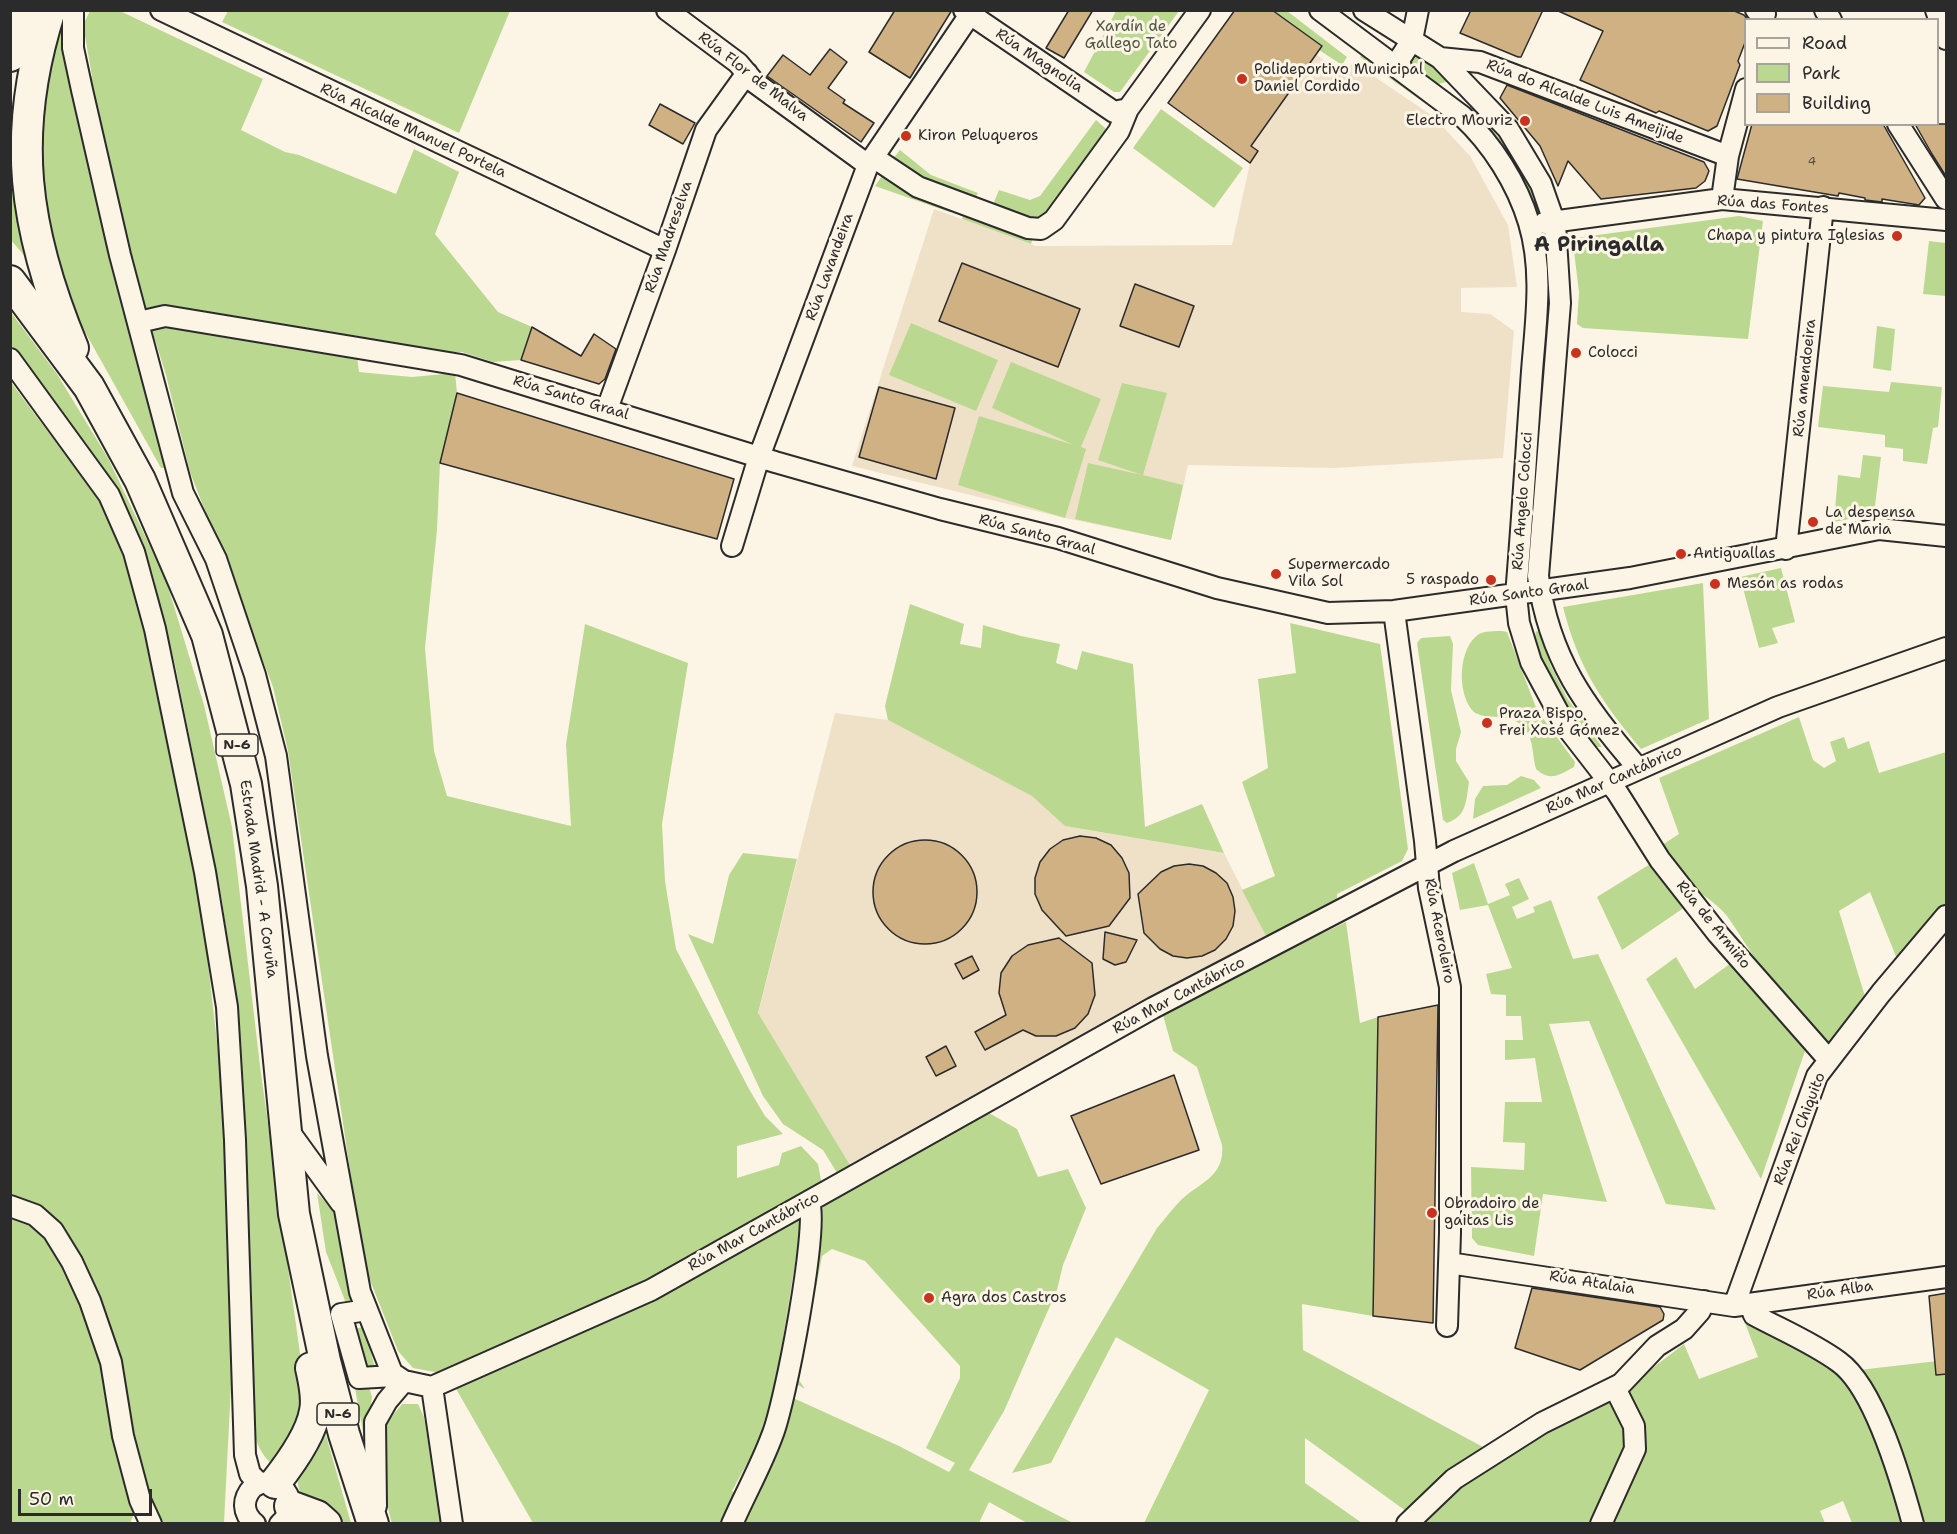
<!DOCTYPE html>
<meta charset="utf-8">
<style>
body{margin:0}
#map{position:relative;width:1957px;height:1534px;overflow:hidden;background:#fcf5e5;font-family:"Shantell Sans",sans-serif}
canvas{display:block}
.frame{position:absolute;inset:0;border:12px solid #2b2b2b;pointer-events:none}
.legend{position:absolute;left:1744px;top:18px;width:195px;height:108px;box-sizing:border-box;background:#fcf5e5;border:2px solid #a8a49b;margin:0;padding:8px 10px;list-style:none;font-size:18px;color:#2b2b2b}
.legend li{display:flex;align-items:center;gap:12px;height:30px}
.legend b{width:30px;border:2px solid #a8a49b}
.scale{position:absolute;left:18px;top:1489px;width:134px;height:27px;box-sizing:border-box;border:3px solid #2b2b2b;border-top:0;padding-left:8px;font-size:18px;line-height:21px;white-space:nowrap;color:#2b2b2b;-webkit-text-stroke:4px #fcf5e5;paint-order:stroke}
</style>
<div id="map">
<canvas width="1957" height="1534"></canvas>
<div class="frame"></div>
<ul class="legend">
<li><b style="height:8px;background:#fcf5e5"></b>Road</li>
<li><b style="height:16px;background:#bbd890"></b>Park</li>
<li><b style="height:16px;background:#d0b184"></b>Building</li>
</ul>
<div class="scale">50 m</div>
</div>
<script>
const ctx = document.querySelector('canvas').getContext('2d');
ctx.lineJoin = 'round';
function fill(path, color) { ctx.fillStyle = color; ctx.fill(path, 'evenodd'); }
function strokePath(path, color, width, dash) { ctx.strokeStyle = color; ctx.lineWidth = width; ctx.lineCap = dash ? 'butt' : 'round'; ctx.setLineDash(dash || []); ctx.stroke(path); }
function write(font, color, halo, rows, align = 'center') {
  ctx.font = font + ' "Shantell Sans",sans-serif'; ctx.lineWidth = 6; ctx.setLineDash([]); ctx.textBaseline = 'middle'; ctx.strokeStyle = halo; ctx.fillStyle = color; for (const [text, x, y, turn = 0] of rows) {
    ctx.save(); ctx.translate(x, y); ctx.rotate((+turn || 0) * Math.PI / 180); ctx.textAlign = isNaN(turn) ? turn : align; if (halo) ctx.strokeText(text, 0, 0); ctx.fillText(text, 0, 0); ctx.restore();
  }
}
const built = new Path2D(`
 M1316 54 1344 76 1353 62 1434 117 1470 156 1508 225 1517 287 1461 288V312L1490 314 1514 331 1503 458 1333 468 1188 465 1171 540 1065 518 852 466 934 209 1036 246 1232 245 1250 163 1258 152 1251 146Z
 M835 713 888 720 1033 796 1065 826 1224 853 1266 936 850 1165 758 1014Z`);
const green = new Path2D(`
 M65 11 167 468H161L61 289 34 155 41 78Z
 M90 11H120L263 79 241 130 285 152 299 155 396 194 414 149 459 172 435 234 498 312 532 327 521 360 493 362 462 352 429 353 146 308 139 299 104 139 87 78 92 76 83 25Z
 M228 11V10L510 11 459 133 222 22Z
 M1116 11H1179L1120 92H1114L1084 72Z
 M1272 11H1287L1347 57 1342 65 1319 50 1322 46Z
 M1414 51 1446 75V82L1435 85 1410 68 1407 54Z
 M1362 54 1449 117 1447 119 1360 57Z
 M24 81 33 266 11 240V104Z
 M1161 109 1243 168 1214 208 1133 148Z
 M1478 112 1514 156 1533 194 1532 201 1529 202 1473 118Z
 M1096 120 1105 128 1108 134 1043 220 1028 222 991 209 999 190 1030 200 1040 196Z
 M900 150 931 175 978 193 973 202 933 186 891 161Z
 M884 173 952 213 875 186Z
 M966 210 1033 237 1031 244 962 219Z
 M1739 216 1763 221 1748 339 1583 328 1577 324 1579 292 1573 243 1575 238Z
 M1929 241 1946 243V296L1923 294Z
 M10 311 57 374 108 458 166 580 204 705 232 827 260 1066 308 1411 274 1466C246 1442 253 1411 254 1378L239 1026 222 900 176 669 152 572 130 517 97 463 11 346Z
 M167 322 357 356 359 372 412 377 455 373 457 393 440 463 437 530 425 648 434 751 447 796 571 826 566 744 585 624 688 663 662 824 665 881 676 949 749 1089 765 1116 783 1134 737 1146V1178L779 1165 782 1153 801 1146 818 1164 822 1185 645 1285 446 1374 413 1368 398 1351 364 1265 288 751 273 687 190 472 166 375 152 330Z
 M911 323 998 360 976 411 889 375Z
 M1877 326 1895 329 1891 371 1873 368Z
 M1546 344 1530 565 1528 570 1542 345Z
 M1011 362 1101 399 1081 447 1086 449 1065 518 958 485 979 416 1074 445 992 408Z
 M10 381 102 504 131 572 165 719 200 894 226 1120 232 1366 224 1523H163L144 1489 130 1523H11Z
 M1891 382 1942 387 1938 427 1933 428 1927 464 1903 461V449L1885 447V435L1818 427 1823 386 1889 392Z
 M1122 383 1167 393 1143 475 1183 485 1171 540 1075 519 1088 463 1142 475 1098 460Z
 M1863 455 1881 457 1874 514 1834 522 1838 475 1860 478Z
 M1781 568 1795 622 1772 628 1778 643 1759 648 1740 577Z
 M1703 583 1709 719 1641 749C1601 701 1579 669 1563 607Z
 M910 604 964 624 960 644 981 648 983 625 1021 636 1060 644 1056 663 1077 670 1082 651 1133 664 1145 827 1202 804 1224 853 1065 826 1032 796 888 720 885 706Z
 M1290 623 1380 644 1408 849 1402 861 1337 894V902L1266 936 1242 890 1275 876 1242 782 1268 768 1258 679 1296 673Z
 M1502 631 1507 632 1537 710 1575 762 1574 767C1559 775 1550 782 1536 769 1532 756 1534 742 1526 730 1511 709 1483 723 1472 710 1457 692 1458 648 1479 634 1485 631 1495 631 1502 631Z
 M1536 631 1539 632 1551 666 1567 698 1602 747H1594C1581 728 1528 652 1536 631Z
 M1450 636 1453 644 1451 690 1461 732 1456 749V761L1469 782C1466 801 1467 816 1447 823L1443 820 1417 643 1421 638Z
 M1799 717 1813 760 1824 768 1836 761 1830 742 1844 737 1848 749 1869 741 1879 773 1946 752V906L1899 964 1870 892 1839 911 1867 1003 1831 1044C1795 1030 1750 948 1727 916 1716 902 1697 892 1684 880 1675 871 1669 856 1662 845L1679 834 1659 778Z
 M1521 776 1534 780 1541 788 1473 819 1475 799 1483 786 1507 785Z
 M743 853 797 859 758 1013 850 1165 837 1173 823 1150 783 1124 763 1096 688 934 713 944 729 875Z
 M1655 861 1688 905 1622 950 1597 897Z
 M1474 863 1488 904 1510 895 1505 884 1519 878 1529 899 1512 907 1517 919 1535 912 1533 907 1551 900 1573 959 1598 954 1716 1210 1666 1204 1589 1021 1549 1024 1607 1202 1543 1194 1534 1256 1478 1245 1472 1238 1471 1167 1524 1170 1525 1143 1503 1142 1505 1102H1542L1535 1058 1505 1060V1040H1523L1521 1016H1506V995L1491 994 1486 974 1512 968 1488 905 1460 910 1452 873Z
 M1346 922 1360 1023 1378 1017 1373 1316 1302 1304 1303 1350 1483 1447 1449 1476 1410 1514 1305 1438V1483L1362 1523H1144L1209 1390 1116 1337 1051 1463 1012 1473 1157 1228C1165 1219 1173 1208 1182 1199 1201 1182 1225 1176 1222 1145L1197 1067 1173 1051 1163 1015 1228 979Z
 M1676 957 1695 989 1734 961 1807 1045 1761 1179 1646 979Z
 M989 1113 1017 1129 1038 1177 1068 1169 1086 1208 1063 1265 1057 1290 1004 1411 969 1470 1073 1523H1027L989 1502 979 1523 741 1524 791 1397 899 1446 949 1472 955 1463 926 1448 960 1378V1366L865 1261 832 1249 822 1256 799 1380 805 1389 791 1381 820 1211 829 1200Z
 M317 1193 333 1209 356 1299 346 1303 326 1252Z
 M803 1214 773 1401 756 1447 732 1491 740 1497 728 1523H533L455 1387Z
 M1748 1317 1839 1368 1860 1393 1906 1523H1852L1843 1501 1820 1511 1825 1523 1607 1524 1627 1477 1625 1389 1684 1344 1699 1379 1758 1357 1743 1318Z
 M364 1327 376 1372 364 1369 354 1329Z
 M1946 1360V1523H1918L1859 1370Z
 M369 1387 372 1397 367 1438H364L355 1388Z
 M1613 1394 1631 1446 1596 1523 1413 1524 1466 1474Z
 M402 1404H418L424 1417 441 1523H392C387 1508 378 1456 380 1440 382 1427 394 1414 402 1404Z
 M323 1425 351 1523H333C324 1516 312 1508 304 1498 286 1476 312 1446 323 1425Z`);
const building = new Path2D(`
 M895 10H952L910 78 869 52Z
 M1069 10H1093L1064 58 1046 48Z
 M1235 10H1272L1322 46 1251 146 1258 151 1250 163 1168 103Z
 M1471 10H1543L1521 57H1518L1460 33Z
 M1556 10H1732L1744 15 1748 20 1746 40 1738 61 1740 65 1717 126 1708 131 1659 111 1656 113 1580 80 1603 31Z
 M830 49 847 62 828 88 845 100 843 103 874 123 861 142 767 76 783 55 810 75Z
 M1507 85 1704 162 1709 171 1705 181 1696 188 1601 199 1568 161 1558 186 1540 146 1500 98Z
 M660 104 695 123 683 144 649 125Z
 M1752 124H1883L1925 198 1919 205 1882 199V202L1865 200V198L1839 193 1838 196 1737 179Z
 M1915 124H1947V178L1932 154Z
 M962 263 1080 309 1058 367 939 321Z
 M1135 284 1194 306 1179 347 1120 326Z
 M532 327 581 356 594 334 616 349 605 379 599 384 521 360Z
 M879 387 955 408 936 479 859 457Z
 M457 393 734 479 717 539 440 463Z
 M1080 836 1096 838 1111 845 1122 858 1129 873 1130 898 1109 926 1066 936 1042 910 1035 894V878L1040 862 1050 849 1063 840Z
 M873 892a52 52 0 1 1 104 0a52 52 0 1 1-104 0Z
 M1189 864 1203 866 1216 873 1227 883 1233 897 1235 911 1233 926 1226 939 1215 950 1202 956 1187 958 1173 956 1160 949 1144 933 1138 894 1161 872 1174 866Z
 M1105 932 1137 940 1126 962 1115 965 1103 959Z
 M1059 938 1092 963 1095 995 1088 1014 1075 1028 1056 1036H1036L1023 1030 985 1050 975 1032 1006 1015 999 993 1001 973 1012 956 1028 945Z
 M972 956 979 970 963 979 955 964Z
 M1438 1005 1433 1323 1373 1316 1378 1017Z
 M946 1046 956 1066 936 1076 926 1057Z
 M1174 1075 1199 1150 1101 1184 1071 1116Z
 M1532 1288 1660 1307 1664 1314 1663 1320 1580 1370 1515 1348Z
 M1947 1293V1374L1936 1375 1929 1296Z`);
const minor = new Path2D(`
 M73 10V48L82 90 120 255 183 493 216 559 255 675 276 756 317 1056 360 1292 392 1373 404 1381 432 1387 452 1524
 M161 10 665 250
 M667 10 738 63 754 82 868 165
 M964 10 1114 112 1128 109 1200 10
 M1320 10 1462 116C1492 144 1517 183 1529 223 1545 276 1534 332 1531 386 1526 455 1522 525 1516 595L1519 623 1531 662 1565 725 1617 792 1660 860 1718 934 1829 1060
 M1364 10 1440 58 1508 129 1541 184 1555 224 1560 303 1538 576C1549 658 1585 707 1638 768
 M1756 10 1765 14
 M1825 10 1831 20
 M1936 10 1946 39
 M1440 58 1480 62 1728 156
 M1402 71 1399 60 1412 40 1418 10
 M1898 124 1946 199
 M873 157 918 187 1028 228 1041 229 1054 220 1119 131 1128 109
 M1722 199 1728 156 1746 89
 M1544 223 1722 199 1946 220
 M139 322 165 316 461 365 775 462 940 509 1058 538 1217 588 1328 613 1394 611 1630 578 1879 529 1946 536
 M10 359 109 495 134 552 155 629 205 872 227 1007 235 1140 245 1455 250 1474 259 1483
 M607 409 665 250 706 130 747 73
 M732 546 759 457 868 165 973 10
 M1786 549 1823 207
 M1394 611 1425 841 1429 888 1450 987V1233L1447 1326
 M288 1130 341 1203
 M10 1206 35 1215 53 1231 72 1262 90 1301 111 1362 123 1436 140 1500 151 1524
 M1449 1263 1734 1306 1946 1277
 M1750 1304 1754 1315C1782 1330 1813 1343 1839 1362 1875 1388 1901 1480 1913 1524
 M1734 1306 1817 1076 1881 993 1946 916
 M367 1310 341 1314 359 1378 394 1376
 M432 1387 651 1290 1153 1008 1454 851 1778 707 1946 648
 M376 1506 375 1422 387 1401 404 1381
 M255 1524C242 1513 242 1499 253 1487 279 1470 304 1503 280 1524
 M732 1524C745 1494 761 1466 772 1436 785 1405 819 1226 809 1202
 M1407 1524 1454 1479 1542 1423 1621 1384 1657 1346 1684 1329 1700 1311 1704 1301
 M1601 1524 1635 1449 1634 1426 1615 1388`);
const highway = new Path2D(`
 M50 10C10 134 24 230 73 348
 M10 56 29 10
 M10 281 89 387 140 480 207 635 246 784 262 886 294 1214 325 1361 344 1434 373 1524
 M275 1483C290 1464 311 1435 315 1411 318 1397 314 1382 311 1368
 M290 1506 317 1516 326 1524`);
const markers = [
 [1242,79,6,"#c8321e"],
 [1525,121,6,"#c8321e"],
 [906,136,6,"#c8321e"],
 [1897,236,6,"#c8321e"],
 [1576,353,6,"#c8321e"],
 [1813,522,6,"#c8321e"],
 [1681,554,6,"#c8321e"],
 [1276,574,6,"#c8321e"],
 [1491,580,6,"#c8321e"],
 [1715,584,6,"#c8321e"],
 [1487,723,6,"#c8321e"],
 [1432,1213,6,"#c8321e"],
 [929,1298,6,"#c8321e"]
];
const numberNames = [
 ["4",1812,162]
];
const shields = [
 [237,745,42],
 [338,1414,42]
];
const shieldNames = [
 ["N-6",237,745],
 ["N-6",338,1414]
];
const parkNames = [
 ["Xardín de",1131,27],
 ["Gallego Tato",1131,44]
];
const streetNames = [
 ["Rúa Magnolia",1039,61,34],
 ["Rúa Flor de Malva",753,77,38],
 ["Rúa do Alcalde Luis Ameijide",1585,102,21],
 ["Rúa Alcalde Manuel Portela",413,131,25],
 ["Rúa das Fontes",1773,205,4],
 ["Rúa Madreselva",669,237,-71],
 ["Rúa Lavandeira",830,267,-70],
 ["Rúa amendoeira",1805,378,-84],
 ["Rúa Santo Graal",571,398,17],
 ["Rúa Angelo Colocci",1523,501,-86],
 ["Rúa Santo Graal",1037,535,15],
 ["Rúa Santo Graal",1529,593,-8],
 ["Rúa Mar Cantábrico",1614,780,-24],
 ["Estrada Madrid - A Coruña",258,879,82],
 ["Rúa de Armiño",1713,925,51],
 ["Rúa Aceroleiro",1439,931,79],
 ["Rúa Mar Cantábrico",1179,996,-28],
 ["Rúa Rei Chiquito",1800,1129,-69],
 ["Rúa Mar Cantábrico",754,1232,-29],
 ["Rúa Atalaia",1592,1283,9],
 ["Rúa Alba",1840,1291,-8]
];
const poiNames = [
 ["Polideportivo Municipal",1254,70],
 ["Daniel Cordido",1254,87],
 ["Electro Mouriz",1513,121,"right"],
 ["Kiron Peluqueros",918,136],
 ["Chapa y pintura Iglesias",1885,236,"right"],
 ["Colocci",1588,353],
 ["La despensa",1825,513],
 ["de Maria",1825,530],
 ["Antiguallas",1693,554],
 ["Supermercado",1288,565],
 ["Vila Sol",1288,582],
 ["5 raspado",1479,580,"right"],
 ["Mesón as rodas",1727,584],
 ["Praza Bispo",1499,714],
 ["Frei Xosé Gómez",1499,731],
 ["Obradoiro de",1444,1204],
 ["gaitas Lis",1444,1221],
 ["Agra dos Castros",941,1298]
];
const districtNames = [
 ["A Piringalla",1599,246]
];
fill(built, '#efe1c8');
fill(green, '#bbd890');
fill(building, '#d0b184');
strokePath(building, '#2b2b2b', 1.5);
strokePath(minor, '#2b2b2b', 24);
strokePath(highway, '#2b2b2b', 34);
strokePath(minor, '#fcf5e5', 20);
strokePath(highway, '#fcf5e5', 30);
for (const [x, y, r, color] of markers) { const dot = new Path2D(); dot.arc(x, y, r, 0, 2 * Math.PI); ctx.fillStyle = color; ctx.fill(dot); strokePath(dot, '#fcf5e5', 2); }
write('12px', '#544c41', null, numberNames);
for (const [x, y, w] of shields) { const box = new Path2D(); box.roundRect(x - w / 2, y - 11, w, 22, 4.5); ctx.fillStyle = '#fcf5e5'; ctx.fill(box); strokePath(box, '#2b2b2b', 1.5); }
write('bold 14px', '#2b2b2b', null, shieldNames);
write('15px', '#4f5644', '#fcf5e5', parkNames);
write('15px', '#2b2b2b', '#fcf5e5', streetNames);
write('15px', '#2b2b2b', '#fcf5e5', poiNames, 'left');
write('bold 21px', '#2b2b2b', '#fcf5e5', districtNames);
</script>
